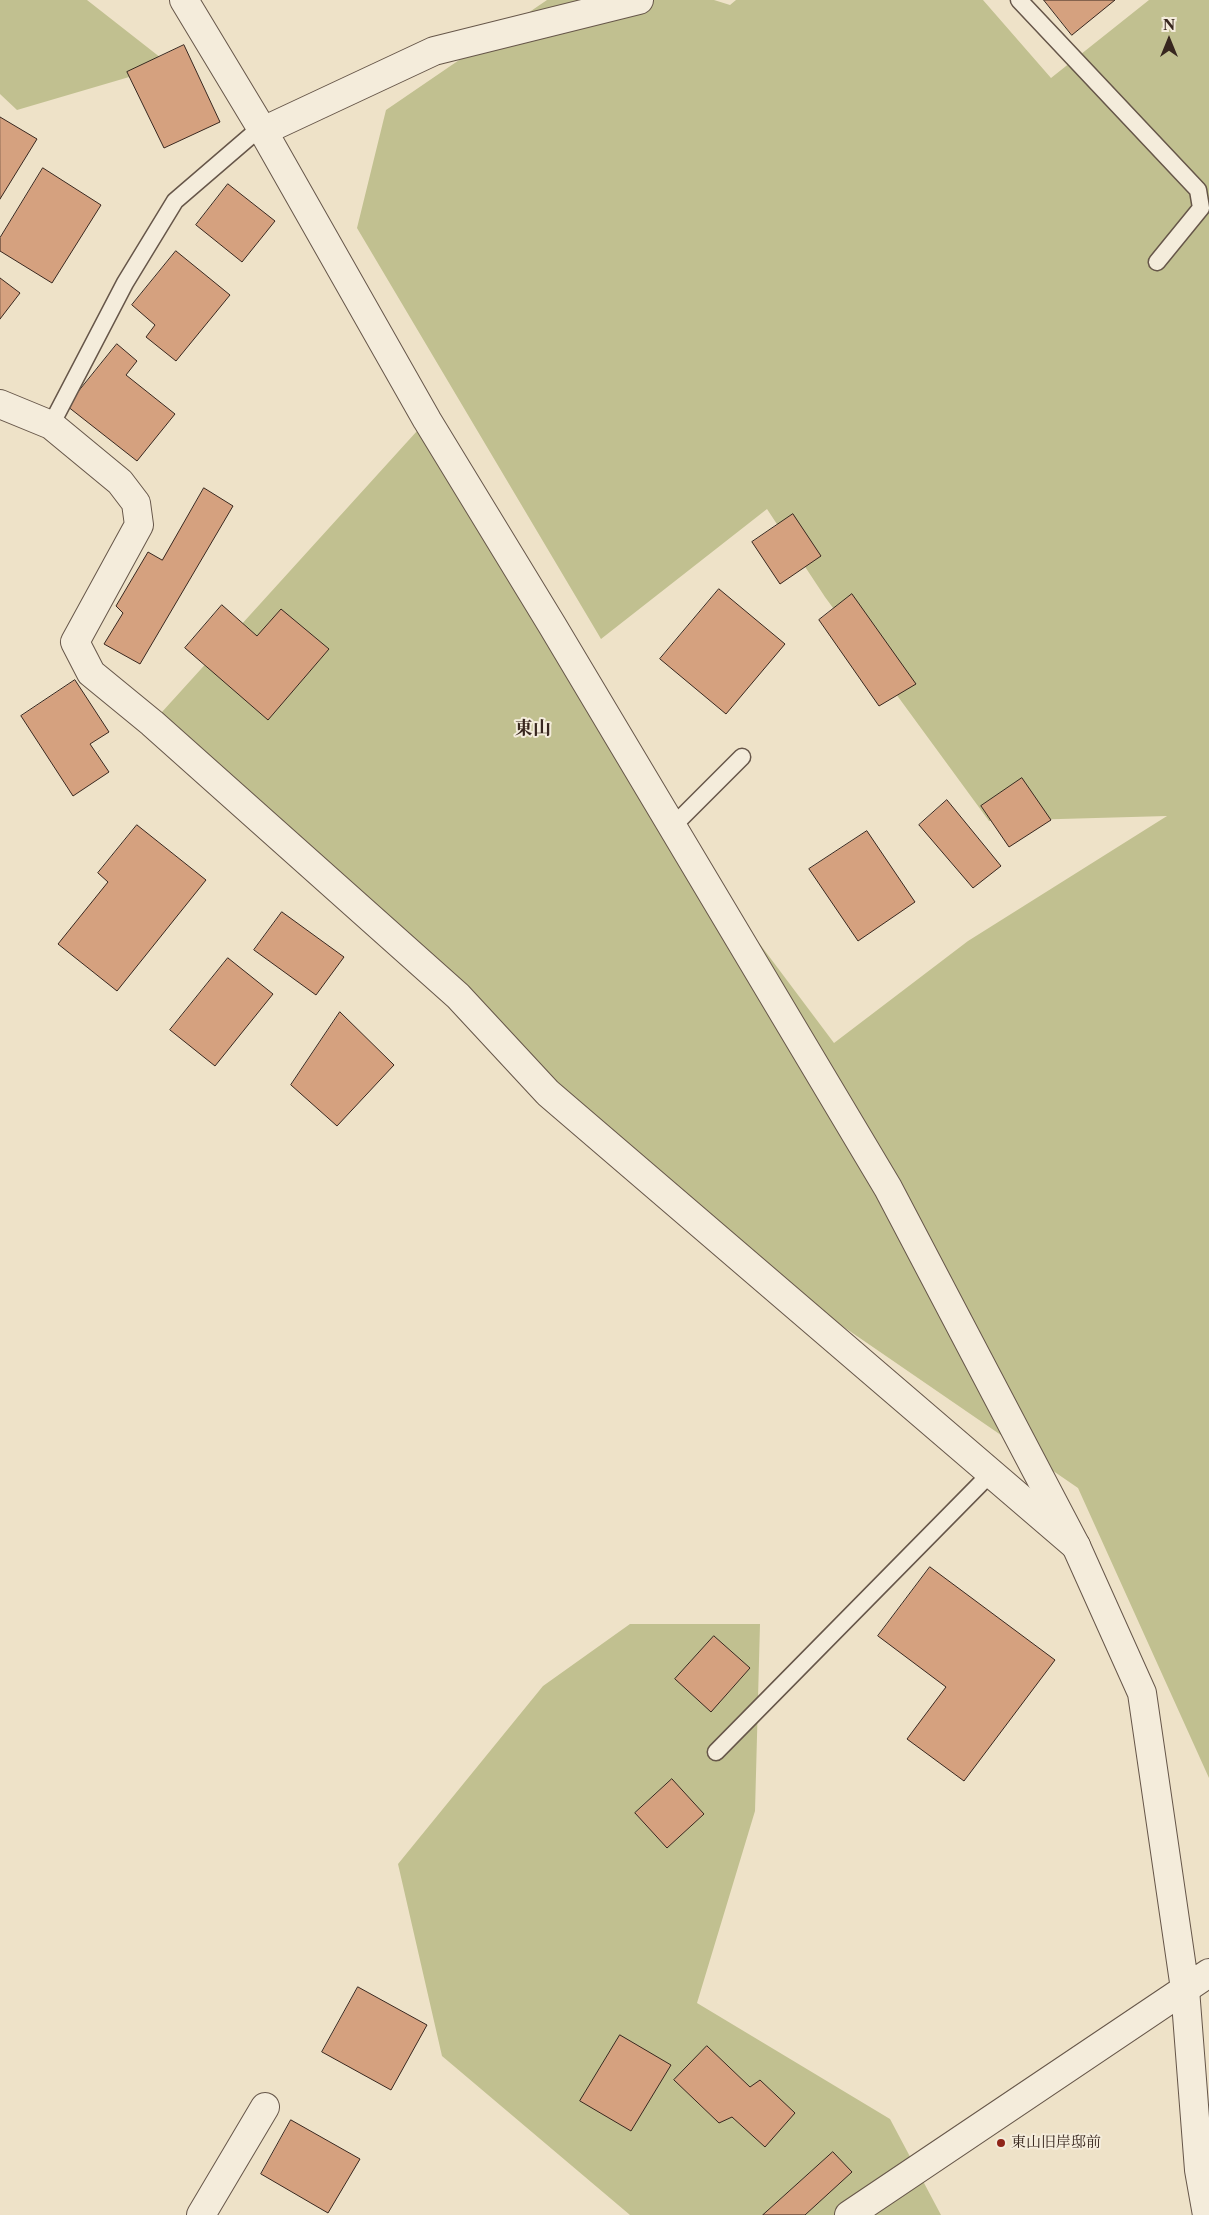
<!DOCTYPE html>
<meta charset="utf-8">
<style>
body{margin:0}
#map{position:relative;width:1209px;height:2215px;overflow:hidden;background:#eee2c8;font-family:"Libre Caslon Text",serif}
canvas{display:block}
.north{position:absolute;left:1144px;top:15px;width:50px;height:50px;-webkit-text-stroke:4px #f4ecdb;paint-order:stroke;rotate:0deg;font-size:14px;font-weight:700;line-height:20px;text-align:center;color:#38271f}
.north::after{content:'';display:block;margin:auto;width:18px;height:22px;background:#38271f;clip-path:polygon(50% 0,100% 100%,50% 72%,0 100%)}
</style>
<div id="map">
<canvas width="1209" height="2215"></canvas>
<div class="north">N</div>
</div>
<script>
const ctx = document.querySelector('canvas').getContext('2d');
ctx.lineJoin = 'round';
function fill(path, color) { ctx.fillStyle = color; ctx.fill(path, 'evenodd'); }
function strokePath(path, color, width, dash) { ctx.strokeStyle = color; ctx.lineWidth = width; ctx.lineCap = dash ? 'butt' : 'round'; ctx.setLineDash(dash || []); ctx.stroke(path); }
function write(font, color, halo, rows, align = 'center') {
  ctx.font = font + ' "Libre Caslon Text","Noto Serif JP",serif'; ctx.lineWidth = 4; ctx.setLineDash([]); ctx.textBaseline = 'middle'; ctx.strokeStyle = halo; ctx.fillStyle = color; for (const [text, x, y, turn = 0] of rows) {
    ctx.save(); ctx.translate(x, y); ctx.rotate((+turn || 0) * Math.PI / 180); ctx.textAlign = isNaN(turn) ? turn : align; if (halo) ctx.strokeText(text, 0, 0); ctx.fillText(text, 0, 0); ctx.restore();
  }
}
const green = new Path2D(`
 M0 0H87L170 65 17 110 0 94Z
 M547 0H714L730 5 736 0H983L1051 78 1149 0H1209V1778L1078 1488 739 1255 152 723 427 420 672 827 834 1043 968 941 1167 816 989 821 825 597 767 509 601 639 357 228 386 110Z
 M630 1624H760L755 1811 697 2003 890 2119 941 2215H630L442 2056 398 1864 543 1686Z`);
const building = new Path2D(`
 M1044 0H1115L1072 35Z
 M184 45 220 122 164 148 127 72Z
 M0 117 37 139 0 199Z
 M43 168 101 205 52 283 0 251V238Z
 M228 184 275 221 242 262 196 225Z
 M176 251 230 295 176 361 146 337 155 325 132 305Z
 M0 278 20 293 0 319Z
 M117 344 137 361 126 375 175 414 137 461 67 406Z
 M204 488 233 506 140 664 104 644 123 613 116 606 148 552 162 560Z
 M793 514 821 556 780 584 752 542Z
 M719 589 785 644 726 714 660 659Z
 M852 594 916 684 879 706 819 620Z
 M222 605 257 636 281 609 329 649 268 720 185 648Z
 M75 680 109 732 90 744 109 772 73 796 21 716Z
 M1022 778 1051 820 1009 847 981 806Z
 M947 800 1001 866 973 888 919 825Z
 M137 825 206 880 117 991 58 944 108 882 98 873Z
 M867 831 915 902 858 941 809 869Z
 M282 912 344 957 316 995 254 950Z
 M228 958 273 994 215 1066 170 1030Z
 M340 1012 394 1065 337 1126 291 1085Z
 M930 1567 1055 1660 964 1781 907 1739 946 1687 878 1636Z
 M714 1636 750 1668 711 1712 675 1679Z
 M672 1779 704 1814 667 1848 635 1813Z
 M358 1987 427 2025 391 2090 322 2052Z
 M620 2035 671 2065 631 2131 580 2101Z
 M707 2046 750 2087 760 2080 795 2113 765 2147 732 2117 719 2123 674 2080Z
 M291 2120 360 2159 328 2213 261 2174Z
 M833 2152 852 2172 805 2215H763Z`);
const service = new Path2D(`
 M1019 0 1198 190 1201 208 1157 262
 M51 425 125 283 175 201 261 127
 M672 827 742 757
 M716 1752 991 1473`);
const minor = new Path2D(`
 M263 131 434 51 639 0
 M0 404 51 425 120 482 136 503 139 525 75 642 91 673 152 723 458 996 548 1093 1076 1546
 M1185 1989 1199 2170 1207 2215
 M201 2215 265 2107`);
const tertiary = new Path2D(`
 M184 0 263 131 427 420 552 625 888 1188 1076 1546 1142 1693 1185 1989
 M849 2215 1209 1973`);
const markers = [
 [1001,2143,5,"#8f2418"]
];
const poiNames = [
 ["東山旧岸邸前",1011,2143]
];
const quarterNames = [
 ["東山",533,729]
];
fill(green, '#c1c090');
fill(building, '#d5a17f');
strokePath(building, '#38271f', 1);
strokePath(service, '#665649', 19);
strokePath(minor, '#665649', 30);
strokePath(tertiary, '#665649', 30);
strokePath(service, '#f4ecdb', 16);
strokePath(minor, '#f4ecdb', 28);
strokePath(tertiary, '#f4ecdb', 28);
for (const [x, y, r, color] of markers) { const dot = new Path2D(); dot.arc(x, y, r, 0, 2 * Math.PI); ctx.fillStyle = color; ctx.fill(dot); strokePath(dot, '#f4ecdb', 2); }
write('15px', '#38271f', '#f4ecdb', poiNames, 'left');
write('bold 18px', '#38271f', '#f4ecdb', quarterNames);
</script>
